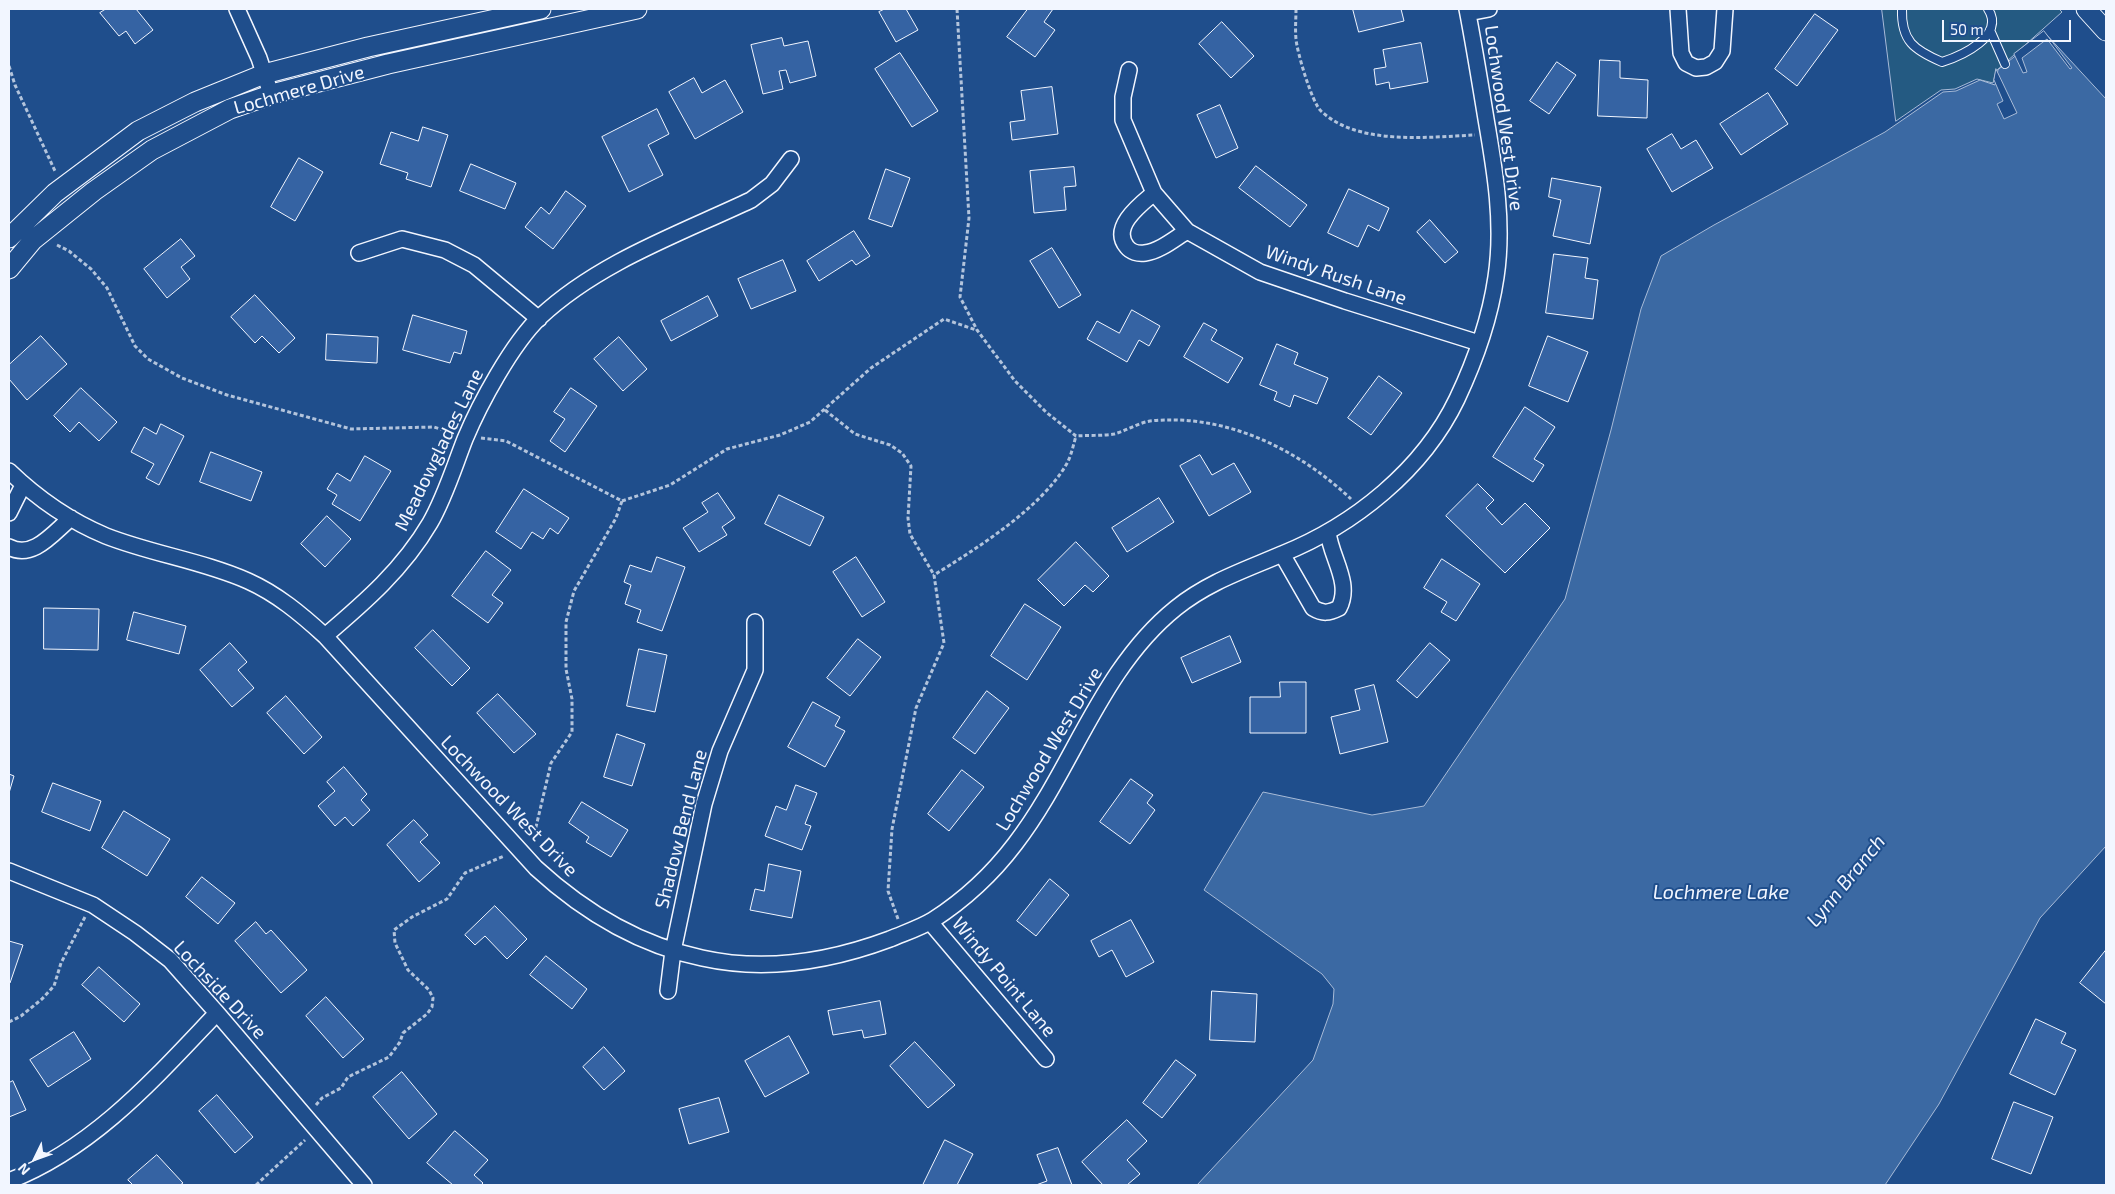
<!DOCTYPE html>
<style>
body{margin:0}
#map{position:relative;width:2115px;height:1194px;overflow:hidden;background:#1f4e8c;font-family:"Exo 2",sans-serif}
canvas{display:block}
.frame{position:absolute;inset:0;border:10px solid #f2f6ff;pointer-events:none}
.north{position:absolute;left:10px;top:1134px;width:50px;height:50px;-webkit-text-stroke:4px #1f4e8c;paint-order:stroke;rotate:228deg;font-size:14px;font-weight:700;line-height:20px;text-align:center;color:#f2f6ff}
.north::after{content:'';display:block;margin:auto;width:18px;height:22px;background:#f2f6ff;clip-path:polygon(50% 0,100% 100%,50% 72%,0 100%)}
.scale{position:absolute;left:1942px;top:20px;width:129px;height:22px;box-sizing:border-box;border:2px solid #f2f6ff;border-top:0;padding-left:6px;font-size:15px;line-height:18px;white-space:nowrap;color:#f2f6ff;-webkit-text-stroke:4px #1f4e8c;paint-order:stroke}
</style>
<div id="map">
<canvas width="2115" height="1194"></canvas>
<div class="frame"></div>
<div class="north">N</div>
<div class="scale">50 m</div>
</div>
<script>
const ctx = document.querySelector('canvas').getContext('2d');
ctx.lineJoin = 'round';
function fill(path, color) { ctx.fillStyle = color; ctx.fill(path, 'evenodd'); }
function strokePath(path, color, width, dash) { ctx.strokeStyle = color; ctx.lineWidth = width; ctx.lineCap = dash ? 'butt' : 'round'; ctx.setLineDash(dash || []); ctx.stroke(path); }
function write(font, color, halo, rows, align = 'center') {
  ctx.font = font + ' "Exo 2",sans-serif'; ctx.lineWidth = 4; ctx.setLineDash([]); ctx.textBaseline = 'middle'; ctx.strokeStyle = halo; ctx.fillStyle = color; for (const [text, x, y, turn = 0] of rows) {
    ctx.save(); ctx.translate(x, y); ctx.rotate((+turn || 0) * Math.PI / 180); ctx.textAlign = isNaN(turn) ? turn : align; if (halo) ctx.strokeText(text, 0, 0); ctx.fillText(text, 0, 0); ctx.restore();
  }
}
const green = new Path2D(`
 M1882 9H2059L2062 12 1996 71 1993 83 1977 79 1955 89 1941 90 1896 121Z`);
const water = new Path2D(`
 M2045 33 2106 99V846L2040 918 1939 1104 1885 1185H1197L1313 1060 1333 1004 1334 989 1322 974 1204 890 1263 792 1372 815 1424 806 1565 599 1611 430 1641 309 1661 256 1714 225 1885 132 1943 92 1956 91 1980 80 1995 85 1998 70Z`);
const pier = new Path2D(`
 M2044 31 2072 68 2070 69 2047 39 2022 58 2027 72 2023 73 2014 54Z
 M1996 69 2017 113 2004 119 1997 104 2003 101 1994 80Z`);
const building = new Path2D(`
 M106 9H136L153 30 135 44 126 31 119 36 100 13Z
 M885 9H906L918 30 896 42 879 12Z
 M1028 9H1053L1044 22 1055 30 1035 57 1007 37Z
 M1353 9H1401L1404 21 1359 32Z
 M1815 14 1838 30 1797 86 1775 69Z
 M1222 22 1254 56 1231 78 1199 44Z
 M782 38 784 46 808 41 816 76 790 83 786 70 779 71 783 89 763 94 751 45Z
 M1421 43 1428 82 1390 89 1389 82 1376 85 1374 69 1386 67 1383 50Z
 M900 53 938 111 912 127 875 69Z
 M1600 60 1620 61V78L1648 80 1647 118 1598 116Z
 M1557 62 1576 75 1549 114 1530 101Z
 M694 78 702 93 725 80 743 112 695 139 669 92Z
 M1052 87 1058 134 1012 140 1010 122 1025 120 1021 91Z
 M1768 93 1788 124 1741 155 1720 124Z
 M1220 105 1238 148 1216 158 1197 115Z
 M657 109 669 134 648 145 663 175 629 192 602 137Z
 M423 127 448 135 431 187 406 179 408 173 380 164 391 132 418 141Z
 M1672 134 1681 149 1696 140 1713 168 1672 192 1647 149Z
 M299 158 323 172 295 221 271 207Z
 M471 164 516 183 505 209 460 191Z
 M1256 166 1307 205 1290 227 1239 188Z
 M1074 167 1076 186 1064 187 1066 210 1034 213 1030 171Z
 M886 169 910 178 892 227 869 219Z
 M1552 178 1601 187 1590 244 1553 236 1561 200 1549 197Z
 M1349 189 1389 208 1379 231 1368 225 1358 247 1328 233Z
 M566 191 586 206 553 249 525 227 541 207 549 214Z
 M1430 220 1458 252 1445 263 1417 232Z
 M854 231 870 256 856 265 852 260 819 281 807 261Z
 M181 239 195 256 181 267 190 279 167 298 144 269Z
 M1052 248 1081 295 1059 308 1030 261Z
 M1554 254 1588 258 1585 278 1598 280 1593 319 1546 313Z
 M783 260 796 291 751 309 738 279Z
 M255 295 295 338 279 353 262 336 255 343 231 317Z
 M708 296 718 316 671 341 661 321Z
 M1132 310 1160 326 1149 346 1139 340 1127 362 1087 339 1097 321 1119 333Z
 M413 315 467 331 461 354 454 352 450 363 403 350Z
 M1204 323 1217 330 1211 340 1243 358 1228 383 1184 357Z
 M327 334 378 337 377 363 326 360Z
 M41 336 67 364 27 400 9 379V365Z
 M1548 336 1588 352 1568 402 1529 386Z
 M619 337 647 369 623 391 594 359Z
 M1277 344 1298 353 1294 364 1328 378 1317 404 1294 395 1290 407 1274 400 1277 392 1260 385Z
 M1379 376 1402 393 1371 435 1348 418Z
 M81 388 117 422 99 441 79 422 70 432 54 416Z
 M571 388 597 406 565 452 550 441 565 419 554 412Z
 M1525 407 1555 427 1534 459 1544 465 1533 482 1493 457Z
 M161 424 184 436 159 485 146 478 154 464 131 452 144 427 156 434Z
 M211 452 262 472 251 501 200 482Z
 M1200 455 1212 475 1234 463 1251 492 1209 516 1180 466Z
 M365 456 391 471 360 521 332 504 337 495 327 489 337 473 350 481Z
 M1478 484 1494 500 1486 508 1502 525 1525 503 1550 528 1505 573 1446 516Z
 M524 489 569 518 558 534 550 528 543 539 532 532 521 549 496 532Z
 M718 493 735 518 722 527 727 535 699 552 683 528 708 512 702 503Z
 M779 495 824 517 810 546 765 524Z
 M1159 498 1174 522 1127 552 1112 528Z
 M327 516 351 539 325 567 301 544Z
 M1076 542 1109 576 1093 592 1085 585 1064 606 1038 580Z
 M486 551 511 570 492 595 503 603 488 623 452 596Z
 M657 557 685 567 662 631 637 622 641 610 625 604 631 585 624 582 630 565 651 572Z
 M856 557 885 602 862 617 833 572Z
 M1442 559 1480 584 1456 621 1441 612 1447 602 1424 588Z
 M1025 604 1061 627 1027 680 991 656Z
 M44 608 99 609 98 650 44 649Z
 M134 612 186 626 179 654 127 640Z
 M433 630 470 668 452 686 415 648Z
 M1230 636 1241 662 1192 683 1181 658Z
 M858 639 881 657 850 696 827 678Z
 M230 643 247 662 238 670 254 688 232 707 200 670Z
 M1430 643 1450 660 1417 698 1397 681Z
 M639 649 667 655 655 712 627 706Z
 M1280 682H1306V733H1250V697H1280Z
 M1374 685 1388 742 1340 754 1331 717 1360 710 1355 690Z
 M987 691 1009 708 975 754 953 738Z
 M498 694 536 734 514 753 477 713Z
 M286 696 322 737 304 754 267 713Z
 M813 702 840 717 835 726 845 731 825 767 788 747Z
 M617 734 645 744 632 786 604 777Z
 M344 767 367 794 361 800 370 810 353 826 345 817 335 826 318 806 335 791 327 782Z
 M962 770 984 787 949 831 928 814Z
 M9 774 14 776 9 793Z
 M1131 779 1153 795 1147 803 1155 810 1130 844 1100 822Z
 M53 783 101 801 90 831 42 812Z
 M796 785 817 793 805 824 811 826 802 850 765 836 776 806 786 810Z
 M582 802 628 830 611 857 586 842 589 837 569 823Z
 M124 811 170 839 147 876 102 848Z
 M414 820 428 835 420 842 440 863 419 882 387 845Z
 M769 864 801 871 792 918 750 910 755 889 764 891Z
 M202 877 235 903 218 924 186 897Z
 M1050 879 1069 895 1036 936 1017 921Z
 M495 906 527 939 507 959 485 936 475 945 465 935Z
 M1131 920 1154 962 1126 977 1112 950 1099 957 1091 941Z
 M256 922 266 934 271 930 307 970 281 993 235 941Z
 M9 941 23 945 10 983 9 982Z
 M2106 950V1004L2080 983Z
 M546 956 587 989 572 1009 530 975Z
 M99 967 140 1004 124 1022 82 985Z
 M1212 991 1257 994 1255 1042 1210 1040Z
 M326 997 364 1039 343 1058 306 1016Z
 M880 1001 886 1034 864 1038 862 1030 833 1035 828 1011Z
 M2036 1019 2066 1033 2061 1043 2076 1050 2055 1095 2010 1074Z
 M74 1032 91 1059 48 1087 30 1060Z
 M789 1036 809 1073 765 1097 745 1061Z
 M915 1042 955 1085 928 1108 890 1066Z
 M604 1047 625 1071 604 1090 583 1067Z
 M1176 1060 1196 1075 1162 1118 1143 1103Z
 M402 1072 437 1114 409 1139 373 1097Z
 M13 1081 26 1110 9 1117V1083Z
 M217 1095 253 1137 235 1153 199 1111Z
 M719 1098 729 1132 689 1144 679 1109Z
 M2014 1102 2053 1117 2031 1174 1992 1159Z
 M1127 1120 1147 1141 1127 1160 1140 1174 1127 1185H1103L1082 1162Z
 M455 1131 488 1160 474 1175 483 1183 481 1185H453L427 1163Z
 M945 1140 973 1154 957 1185H923Z
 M1058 1148 1072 1185H1036L1047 1181 1037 1155Z
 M157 1155 183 1183 180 1185H133L128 1180Z`);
const path = new Path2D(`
 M957 9 969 218 960 297 977 330 1015 381 1046 412 1076 436C1088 435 1102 436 1114 434 1126 431 1138 423 1150 421 1225 413 1298 449 1351 499
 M1296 9C1296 19 1295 29 1296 39 1297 52 1312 103 1321 111 1358 146 1428 137 1475 135
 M9 66 15 85 55 171
 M57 245 69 251 91 269 107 288 135 346 148 359 182 378 227 395 351 429 434 427 453 433
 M825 410 855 434 890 445 902 453 911 466 908 518 910 534 934 575
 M481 438 506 441 622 501 616 518 574 591 566 622V669L572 699V732L551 763 536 827 527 835
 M622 501 670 485 727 449 780 435 810 422 871 368 944 319 976 330
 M898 919 888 891 892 829 916 708 944 643 934 575C976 549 1041 508 1066 465 1071 457 1073 446 1076 436
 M9 1022 21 1016 42 999 54 986 61 963 85 917
 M316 1105 322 1098 341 1088 348 1077 389 1057 400 1042 403 1033 427 1014 432 1007 433 998 429 990 408 970 395 943 394 930 412 917 447 899 465 873 504 856
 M256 1185 305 1140`);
const service = new Path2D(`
 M1902 9C1901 41 1914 50 1942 62 1961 56 2006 36 1988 9
 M1990 30 2005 64`);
const minor = new Path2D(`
 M237 9 259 58 271 94
 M1678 9 1681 53 1686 63 1696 68 1706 67 1715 62 1722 51 1725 9
 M1468 13 1489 9
 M1129 70 1123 97V120L1154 193 1187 231 1260 272 1345 301 1479 343
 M1154 193C1141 204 1110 227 1127 247 1131 252 1138 254 1145 253 1160 251 1174 239 1187 231
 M359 253 402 239 445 250 474 265 539 319
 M9 471C37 498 70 521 106 536 152 554 203 561 248 581 277 594 301 614 325 636L536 868C583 911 639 945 702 958 765 972 831 961 890 939 904 933 920 928 933 920 964 900 993 873 1015 844 1073 769 1100 669 1176 608 1208 582 1245 570 1282 554 1354 525 1423 470 1457 399 1475 361 1490 318 1496 277 1504 224 1495 171 1486 119 1480 82 1474 45 1467 9
 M9 513 23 485
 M9 547C33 560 53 533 71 518
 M1282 554 1313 608C1323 614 1329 613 1339 608 1352 583 1331 558 1328 532
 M325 636C365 602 403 569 430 523 445 497 454 467 465 439 480 403 512 344 540 317 599 262 679 234 751 200L772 184 791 159
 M9 871 93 905 135 933 170 960 217 1013 364 1185
 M930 922 1046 1059
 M668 991 673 951 704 804 720 751 755 670V622
 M9 1181C94 1148 155 1078 217 1013`);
const tertiary = new Path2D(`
 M2086 9 2106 31
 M9 238 55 193 138 131 195 102 264 74 368 47 541 9
 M9 269 33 240 94 191 152 150 230 109 276 93 388 64 637 9`);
const streetNames = [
 ["Lochmere Drive",299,90,-16],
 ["Lochwood West Drive",1504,118,82],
 ["Windy Rush Lane",1336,275,19],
 ["Meadowglades Lane",439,450,-64],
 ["Lochwood West Drive",1049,749,-59],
 ["Lochwood West Drive",509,806,46],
 ["Shadow Bend Lane",681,829,-76],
 ["Windy Point Lane",1004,977,50],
 ["Lochside Drive",220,990,47]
];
const waterNames = [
 ["Lynn Branch",1846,881,-51],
 ["Lochmere Lake",1721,892]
];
fill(green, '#245a82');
strokePath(green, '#a8bbd7', 1);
fill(water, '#3b69a3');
strokePath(water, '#a8bbd7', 1);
fill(pier, '#1f4e8c');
strokePath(pier, '#a8bbd7', 1);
fill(building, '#3563a3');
strokePath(building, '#f2f6ff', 1);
strokePath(service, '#f2f6ff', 10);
strokePath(minor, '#f2f6ff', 18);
strokePath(tertiary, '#f2f6ff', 21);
strokePath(path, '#b3c4dc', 3, [4, 2.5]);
strokePath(service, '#1f4e8c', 8);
strokePath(minor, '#1f4e8c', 15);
strokePath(tertiary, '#1f4e8c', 19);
write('19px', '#f2f6ff', '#1f4e8c', streetNames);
write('italic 20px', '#f2f6ff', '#1f4e8c', waterNames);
</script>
